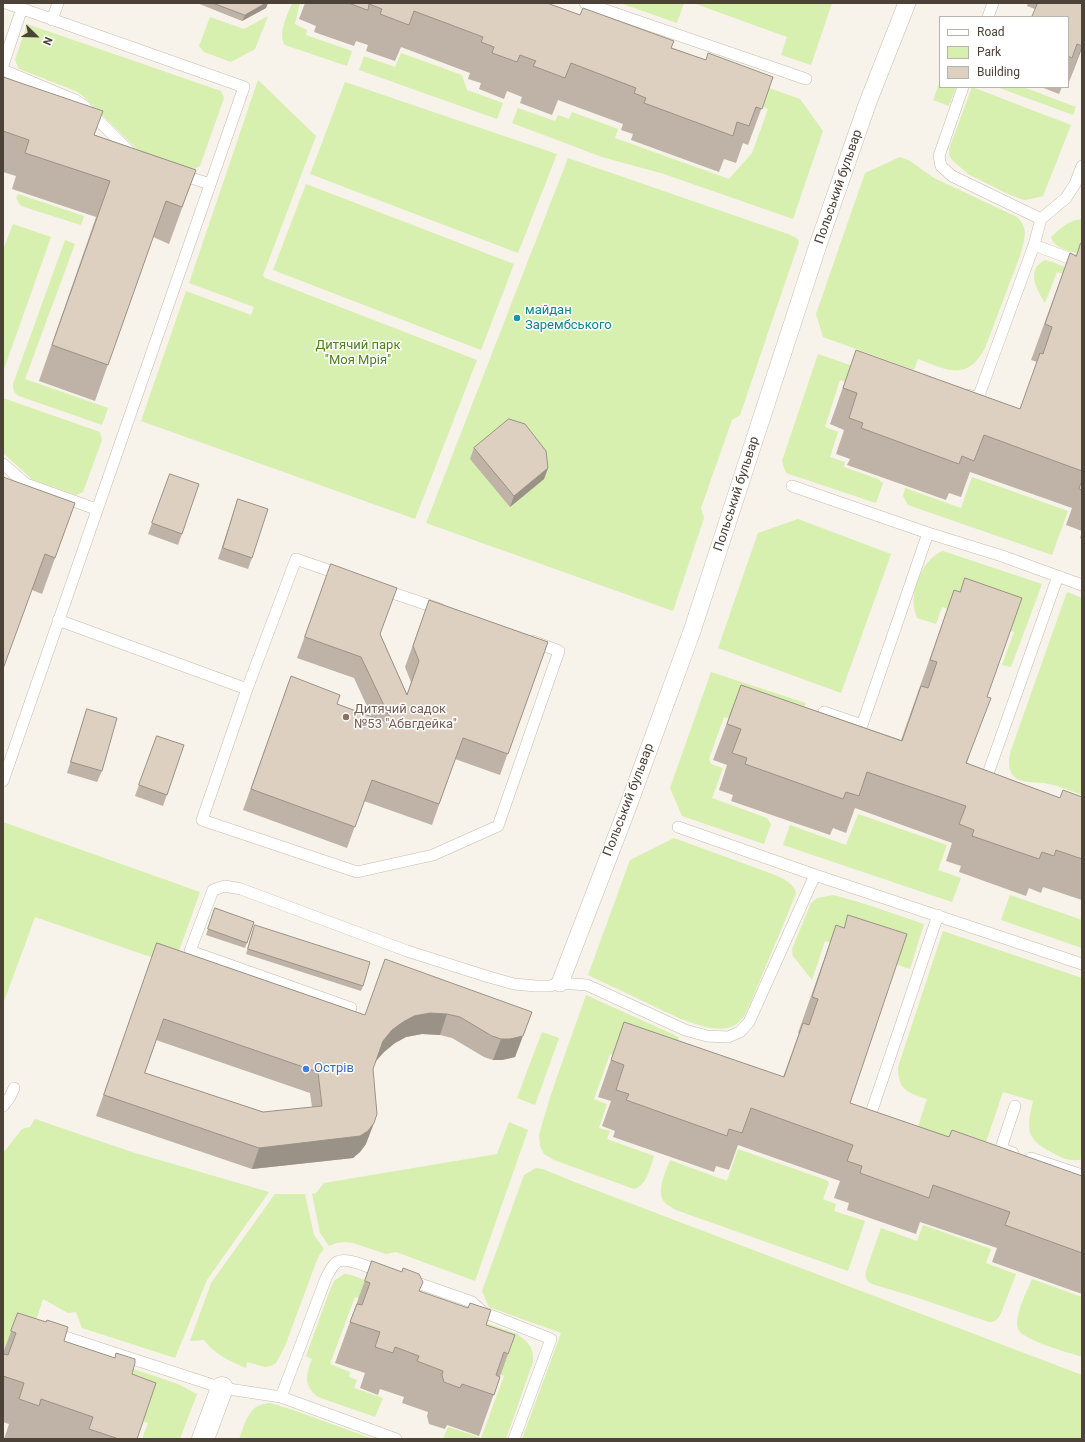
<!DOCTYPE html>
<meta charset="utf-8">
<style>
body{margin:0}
#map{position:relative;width:1085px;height:1442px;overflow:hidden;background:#f7f2ea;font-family:Roboto,sans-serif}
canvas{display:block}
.frame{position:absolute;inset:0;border:4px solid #4c4237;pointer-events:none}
.legend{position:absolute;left:939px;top:16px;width:130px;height:72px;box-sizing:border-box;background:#fff;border:1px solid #b7b3af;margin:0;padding:5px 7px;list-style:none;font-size:12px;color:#4c4237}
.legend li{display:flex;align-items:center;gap:8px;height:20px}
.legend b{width:20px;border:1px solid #b7b3af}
.north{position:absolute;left:16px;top:16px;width:40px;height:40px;-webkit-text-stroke:3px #fff;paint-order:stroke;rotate:113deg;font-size:11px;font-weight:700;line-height:16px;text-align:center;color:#4c4237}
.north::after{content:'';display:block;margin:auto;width:14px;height:18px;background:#4c4237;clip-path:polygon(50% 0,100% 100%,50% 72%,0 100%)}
</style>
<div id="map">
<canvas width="1085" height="1442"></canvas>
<div class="frame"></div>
<ul class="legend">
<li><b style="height:5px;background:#fff"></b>Road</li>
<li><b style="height:11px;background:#d7efaf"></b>Park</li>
<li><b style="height:11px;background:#ddd0c1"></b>Building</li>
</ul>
<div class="north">N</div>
</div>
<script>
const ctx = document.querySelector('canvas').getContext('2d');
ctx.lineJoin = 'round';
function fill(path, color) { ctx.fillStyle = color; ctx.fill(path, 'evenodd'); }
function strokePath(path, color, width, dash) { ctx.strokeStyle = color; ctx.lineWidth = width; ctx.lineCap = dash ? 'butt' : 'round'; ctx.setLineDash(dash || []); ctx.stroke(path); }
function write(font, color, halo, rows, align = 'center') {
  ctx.font = font + ' Roboto,sans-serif'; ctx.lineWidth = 3; ctx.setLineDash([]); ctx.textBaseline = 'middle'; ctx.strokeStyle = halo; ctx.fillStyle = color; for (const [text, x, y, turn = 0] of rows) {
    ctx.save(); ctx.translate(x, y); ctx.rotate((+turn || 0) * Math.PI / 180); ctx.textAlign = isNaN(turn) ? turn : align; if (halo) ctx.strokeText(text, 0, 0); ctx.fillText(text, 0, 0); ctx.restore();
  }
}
const green = new Path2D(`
 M292 3H300L295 24 307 30 306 35 352 51 347 66 285 45C277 34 288 14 292 3Z
 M620 3H684L677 23Z
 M693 3H832L811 65 781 55 787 37Z
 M268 16 255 49 231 62 204 52 199 46 210 17 244 29Z
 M27 24 221 91 224 98 200 166 191 171 144 154 138 150 83 96 76 91 19 69 15 60Z
 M401 53 462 75 467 90 503 103 497 119 359 70 364 56 395 67Z
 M741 78 800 99 823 131 793 219 664 174 602 157 512 123 518 108 555 121 558 115 569 119 572 112 618 129 615 138 729 179 752 153 768 109 718 90Z
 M258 80 316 136 263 275 265 278 477 360 415 519 141 421 186 291 251 315 254 307 189 283Z
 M940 81V87H956L949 106 933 100Z
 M345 82 557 154 518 253 310 174Z
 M972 87 1071 125 1043 196 1031 199 1024 200 1010 195 968 174 952 160 949 155V149Z
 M997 87H1023L1076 107 1073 115Z
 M900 157 910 161 934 178 1017 217C1030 229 1024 241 1020 256L985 348C967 382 947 370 918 359L914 370 823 337 816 314 865 173Z
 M568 158 788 234 798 239 799 242 740 415 732 420 701 508 704 518 673 611 426 523Z
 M306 184 514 264 481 350 273 270Z
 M18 194 84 216 81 225 24 207 20 205 16 198Z
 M1082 219V255C1072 251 1054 249 1051 237 1061 228 1069 220 1082 219Z
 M13 224 51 237 3 372V250Z
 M65 240 75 244 25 379 108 408 102 425 19 396C14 393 13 390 13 384Z
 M1045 260 1049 261 1082 273V281L1057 272 1045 303C1037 290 1025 270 1045 260Z
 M818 354 908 385 902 402 840 380 825 427 838 432 830 457 845 462 844 467 878 479 883 483 876 503 786 473 782 461Z
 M3 398 100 432 102 440 83 492 76 495 33 480 3 453Z
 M972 477 1068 511 1052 555 908 505 903 496 905 488 961 508Z
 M798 519 891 554 841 693 718 648 758 533Z
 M943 551 1042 584 1011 667 1002 665 1014 632 942 607 936 624 917 618C916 614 914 610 914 606 911 587 925 557 943 551Z
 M1067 592 1082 598V795C1071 791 1060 786 1049 784 1043 782 1037 783 1031 782 1010 782 1006 768 1011 750Z
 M711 672 806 703 793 735 724 717 709 759 711 764 723 768 712 798 767 818 771 824 764 844 682 816 670 788Z
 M858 814 947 845 938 870 961 878 952 902 783 845 790 825 846 845Z
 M3 822 200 892 174 965 35 917 3 1004Z
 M674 838 775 875C784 879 795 884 796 894L750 1004C747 1009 745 1016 741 1020 726 1037 699 1025 681 1019L588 975 630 860Z
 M834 895 865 904 924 924 910 969 825 941 812 980 793 956 792 949 811 903 817 898Z
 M1010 895 1082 920V948L1001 920Z
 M943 931 1082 978V1159C1072 1162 1064 1159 1055 1154 1026 1140 1026 1131 1033 1101L1003 1092 982 1154 916 1133 927 1099C908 1093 898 1090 898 1067Z
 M586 995 679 1037 666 1074 610 1054 594 1099 607 1104 599 1128 610 1131 607 1139 654 1156C650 1168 647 1185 634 1189L554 1160 544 1154 540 1146 539 1135 551 1094Z
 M542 1032 559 1038 535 1105 517 1098Z
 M35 1119 132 1152 269 1192 207 1280 175 1358 82 1328 76 1312 68 1313 43 1299 25 1356 3 1349V1153L22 1129 30 1127Z
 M509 1122 528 1130 475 1281 396 1252 386 1254 353 1243 345 1242 336 1243 329 1246 320 1233 312 1194 316 1193 324 1183 497 1154Z
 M738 1149 826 1180 829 1183 823 1199 836 1204 834 1211 865 1221 848 1271 676 1210C671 1207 666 1205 663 1200 657 1189 666 1171 670 1160L727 1181Z
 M536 1168 543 1169 577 1183 1082 1375V1439H522L561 1333 489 1307 482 1291 524 1175Z
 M275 1194H305L314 1235 324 1249 320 1254 317 1260 285 1346 276 1363 271 1366 265 1367 247 1362 246 1368C230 1361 215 1355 204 1340L190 1341 211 1283Z
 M923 1225 991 1249 986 1263 1016 1274 1001 1313C998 1319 996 1322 989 1322L912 1296 872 1284C866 1281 865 1278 866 1271L881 1228 917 1241Z
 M344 1274 351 1275 406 1294 399 1312 355 1297 330 1364 350 1372 349 1377 357 1380 354 1388 383 1398 375 1417 318 1397C303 1385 306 1375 312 1359L306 1356 331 1287 335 1280Z
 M1032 1279 1082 1297V1357C1070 1353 1022 1340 1018 1329 1014 1315 1027 1292 1032 1279Z
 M419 1299 517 1334C528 1342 534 1347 533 1362L506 1439H443L448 1427 481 1438 504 1376 473 1365Z
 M77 1350 178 1384 197 1394 180 1439H142L148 1423 123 1414Z
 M270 1403 293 1410 373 1439H239C246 1422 248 1404 270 1403Z`);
const service = new Path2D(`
 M585 3 806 79
 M988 17 993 3
 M52 20 58 3
 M3 65 22 8
 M3 70 75 100 83 105 133 155
 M963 87 939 156 941 166 952 176 1041 219 1066 198 1075 184 1082 166
 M179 174 210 184
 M1034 245 1082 263
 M968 395 978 398 1034 245 1041 219
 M3 464 26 484 96 509
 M792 486 928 533 1002 556 1082 585
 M381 589 440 609
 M58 620 247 689 296 559 342 575
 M247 689 202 820 357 872 433 855 498 826 559 651 532 641
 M824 712 862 725 928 533
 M3 781 244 87 6 3
 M984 785 1058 576
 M815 875 1082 964
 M351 1008 190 951 213 890 225 886 241 889 407 951 489 977 514 984 536 986H550L560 983 587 985 685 1030 707 1036 728 1037 740 1032 749 1022 815 875 678 827
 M3 1106 10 1097 14 1088
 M867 1125 938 915
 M1013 1153 1001 1148 1015 1106
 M1031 1158 1082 1175
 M409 1280 472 1302 483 1312 551 1339 514 1439
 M50 1332 222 1388 281 1397 396 1439
 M281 1397 326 1278C329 1273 332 1265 337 1262 346 1256 373 1269 383 1273`);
const pedestrian = new Path2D(`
 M560 983 627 809 692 631 818 245 868 102 907 3`);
const minor = new Path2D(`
 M203 1439 222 1388`);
const wall = new Path2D(`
 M197 3H268L266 8 242 21Z
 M305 3H547L706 60 773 77 748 145 743 143 736 163 724 159 719 172 631 140 633 134 621 130 623 124 558 100 552 115 520 103 522 97 507 91 504 99 479 89 481 83 468 79 470 73 401 47 395 61 366 51 368 45 356 41 354 46 314 32 316 26 299 19Z
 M1028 3H1082V48L1069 82H1068V17L1035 9 1027 6Z
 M3 77 95 135 196 170 169 244 153 237 95 401 39 381 96 217 12 189 16 176 3 172Z
 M1041 87H1062L1059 94Z
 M1070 253 1082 430V531L1066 525 1072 508 970 472 961 497 949 493 946 500 847 465 850 459 836 454 844 430 830 424 856 350 1020 409 1037 362 1031 360Z
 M474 448 548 468 544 479 510 507 470 459Z
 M170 474 182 534 178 545 148 534Z
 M3 477 75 503 42 594 32 590Z
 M238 499 252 558 248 569 218 559Z
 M1082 531V539L1080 538Z
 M331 564 380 634 407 694 411 682 405 667 429 600 548 642 500 775 455 759 432 825 364 801 347 848 243 810 291 676 337 704 372 717 354 678 297 658Z
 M954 590 987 697 967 763 1060 798 1082 797V900L1043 887 1041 893 1029 888 1026 896 959 872 961 866 946 861 952 843 855 808 846 833 833 828 830 835 731 801 733 795 719 790 727 765 713 760 741 685 901 740Z
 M87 709 102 771 97 782 67 773 83 721Z
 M157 736 184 745 163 806 135 796Z
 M215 908 254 922 245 948 206 935Z
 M836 925 850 1103 949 1137 1082 1176V1294L992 1262 997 1248 920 1222 916 1234 847 1210 849 1203 834 1198 840 1181 738 1145 729 1170 716 1166 714 1172 613 1137 615 1131 602 1126 611 1101 598 1097 624 1022 783 1077 799 1033H798L823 962Z
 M253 930 363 986 361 991 246 954Z
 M157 943 365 1015 532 1012 515 1057 502 1060H493L484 1057 452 1038 440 1035 422 1034 406 1037 395 1043 384 1052 376 1061 373 1069 366 1144 360 1152 353 1158 252 1169 96 1116ZM156 1040 310 1093 312 1107 263 1112 145 1073Z
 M372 1261 419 1291 486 1325 508 1354 479 1436 447 1425 445 1429 429 1424 427 1416 428 1412 402 1403 404 1397 380 1389 378 1395 360 1388 365 1373 335 1363Z
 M18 1313 46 1322 47 1320 64 1341 132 1374 137 1439H4L9 1424 3 1422V1353Z`);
const shadedWall = new Path2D(`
 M266 3H268L266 8 242 21 245 15Z
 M1082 46V48L1069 82Z
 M548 468 544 479 510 507 514 496Z
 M532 1012 515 1057 502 1060H493L501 1039Z
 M430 1013 447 1014 440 1035 422 1034 406 1037 395 1043 384 1052 375 1062 383 1041 392 1030 403 1022 414 1016Z
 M374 1123 366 1144 360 1152 353 1158 252 1169 259 1148Z`);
const building = new Path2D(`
 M213 3H266L245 15Z
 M349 3H547L580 15 583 8 674 41 671 48 706 60 708 53 773 77 762 109 756 107 749 126 737 122 733 136 644 103 646 98 634 93 636 88 571 63 565 78 533 66 536 61 520 55 517 62 492 53 494 47 481 42 483 37 414 11 409 25 380 14 382 9 369 4 368 10Z
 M1038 3H1082V46L1077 44 1072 58 1068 56V17H1032Z
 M3 77 103 111 94 135 196 170 182 207 166 201 108 365 52 345 110 181 25 153 29 140 3 131Z
 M1081 243H1082V471L984 435 974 461 962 456 959 464 861 428 863 423 849 418 857 393 843 388 856 350 1020 409 1040 353 1043 354 1052 327 1045 324 1070 253 1076 256Z
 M509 419 525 424 546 451 548 468 514 496 474 448Z
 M170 474 199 484 182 534 152 523Z
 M3 477 75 503 55 558 45 554 3 669Z
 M1082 481V490L1079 489Z
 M238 499 268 509 252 558 223 548Z
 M331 564 397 588 380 634 407 695 419 661 413 646 429 600 548 642 508 754 463 738 439 804 372 780 355 827 251 789 291 676 340 695 337 704 386 722 389 716 361 657 305 637Z
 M965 578 1022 598 987 697 991 698 966 763 1060 798 1063 790 1082 797V859L1056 850 1054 856 1042 852 1039 859 972 836 974 830 959 824 966 806 867 772 859 796 846 792 843 799 745 764 747 758 732 753 741 729 727 724 741 685 902 741 921 686 928 688 937 662 930 660 954 590 960 592Z
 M87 709 117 718 102 771 71 762Z
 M157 736 184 745 167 795 139 785Z
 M215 908 254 922 247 943 208 929Z
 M848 915 907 934 850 1103 949 1137 952 1130 1082 1176V1253L1005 1225 1010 1212 933 1185 929 1198 860 1173 862 1166 847 1161 853 1145 751 1108 742 1133 729 1129 727 1136 626 1100 629 1094 616 1090 624 1065 611 1060 624 1022 784 1077 803 1023 809 1025 818 999 812 997 836 925 844 928Z
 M255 925 370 962 363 986 248 949Z
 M157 943 365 1015 385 959 532 1012 523 1036 510 1039H501L492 1036 460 1017 447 1014 430 1013 414 1016 403 1022 392 1030 383 1041 373 1069 377 1114 374 1123 368 1131 360 1136 259 1148 104 1095ZM164 1019 318 1072 322 1106 263 1112 145 1073Z
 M372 1261 402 1272 403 1268 419 1274 423 1282 419 1291 468 1308 470 1303 491 1310 486 1325 515 1335 508 1354 504 1352 496 1375 500 1377 494 1395 462 1384 460 1388 444 1382 442 1375 443 1371 417 1361 419 1356 395 1347 393 1353 375 1347 380 1332 350 1322 357 1304 362 1305 370 1283 365 1281Z
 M18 1313 46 1322 47 1320 68 1327 64 1341 115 1358 116 1353 135 1359V1363L132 1374 156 1383 137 1439H119L89 1429 93 1417 41 1399 39 1406 19 1399 24 1383 3 1376V1354L8 1355 16 1333 11 1331Z`);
const markers = [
 [517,318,4,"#0f9aa8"],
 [346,717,4,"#8d6e63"],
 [306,1069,4,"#3f7fe0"]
];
const streetNames = [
 ["Польський бульвар",839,187,-71],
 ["Польський бульвар",737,494,-72],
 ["Польський бульвар",629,800,-69]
];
const cultureNames = [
 ["майдан",525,311],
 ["Зарембського",525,326]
];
const parkNames = [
 ["Дитячий парк",358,346],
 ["\"Моя Мрія\"",358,361]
];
const educationNames = [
 ["Дитячий садок",354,710],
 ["№53 \"Абвгдейка\"",354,725]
];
const shopNames = [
 ["Острів",314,1069]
];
fill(green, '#d7efaf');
strokePath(service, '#c7bcae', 12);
strokePath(pedestrian, '#c7bcae', 18);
strokePath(minor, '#c7bcae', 23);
strokePath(service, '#fff', 11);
strokePath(pedestrian, '#fff', 17);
strokePath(minor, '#fff', 22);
fill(wall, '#beb3a6');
fill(shadedWall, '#9b9287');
fill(building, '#ddd0c1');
strokePath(building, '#9b9287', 1);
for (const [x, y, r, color] of markers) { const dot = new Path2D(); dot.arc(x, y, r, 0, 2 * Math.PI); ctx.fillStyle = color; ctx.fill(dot); strokePath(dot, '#fff', 1.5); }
write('13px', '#4c4237', '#fff', streetNames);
write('13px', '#0d838f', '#fff', cultureNames, 'left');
write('13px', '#4d8021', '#fff', parkNames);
write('13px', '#785e54', '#fff', educationNames, 'left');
write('13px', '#366cbe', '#fff', shopNames, 'left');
</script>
